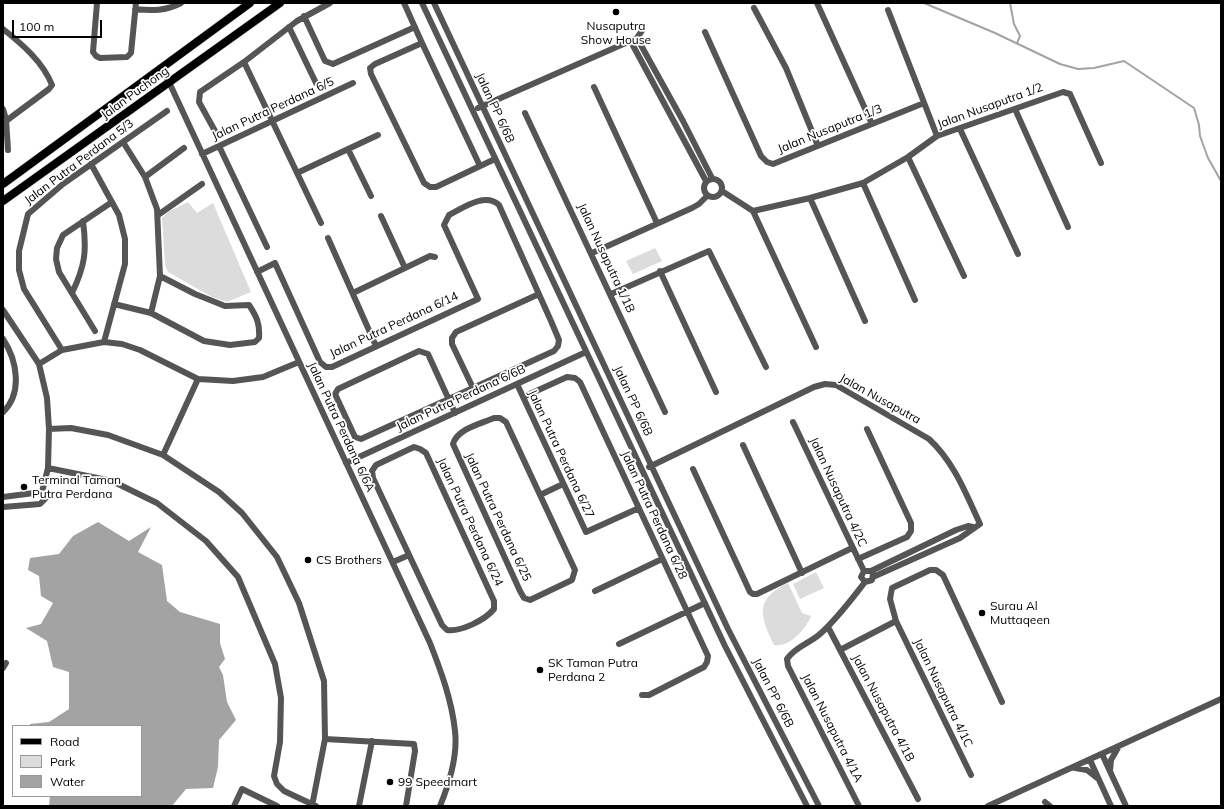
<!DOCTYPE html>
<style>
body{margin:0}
#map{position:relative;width:1224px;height:809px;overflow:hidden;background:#fff;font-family:Mulish,sans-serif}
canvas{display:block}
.frame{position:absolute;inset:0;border:4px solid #000;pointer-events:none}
.legend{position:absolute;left:12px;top:725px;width:130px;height:72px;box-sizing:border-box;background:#fff;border:1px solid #999;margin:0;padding:5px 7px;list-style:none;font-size:12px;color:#000}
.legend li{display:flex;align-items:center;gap:8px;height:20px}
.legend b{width:20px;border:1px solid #999}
.scale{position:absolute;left:12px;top:20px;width:90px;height:18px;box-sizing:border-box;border:2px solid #000;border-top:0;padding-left:5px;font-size:12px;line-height:14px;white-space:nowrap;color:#000;-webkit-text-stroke:3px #fff;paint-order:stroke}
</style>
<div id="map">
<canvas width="1224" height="809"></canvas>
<div class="frame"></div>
<ul class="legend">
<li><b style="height:5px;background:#000"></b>Road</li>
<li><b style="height:11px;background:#dcdcdc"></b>Park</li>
<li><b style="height:11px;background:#a3a3a3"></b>Water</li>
</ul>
<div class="scale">100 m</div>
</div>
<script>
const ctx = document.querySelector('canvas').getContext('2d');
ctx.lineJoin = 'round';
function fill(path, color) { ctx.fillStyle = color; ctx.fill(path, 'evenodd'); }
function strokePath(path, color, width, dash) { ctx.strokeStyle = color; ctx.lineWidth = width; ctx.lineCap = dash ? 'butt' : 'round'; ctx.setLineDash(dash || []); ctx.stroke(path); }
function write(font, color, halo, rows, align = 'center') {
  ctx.font = font + ' Mulish,sans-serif'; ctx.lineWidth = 3.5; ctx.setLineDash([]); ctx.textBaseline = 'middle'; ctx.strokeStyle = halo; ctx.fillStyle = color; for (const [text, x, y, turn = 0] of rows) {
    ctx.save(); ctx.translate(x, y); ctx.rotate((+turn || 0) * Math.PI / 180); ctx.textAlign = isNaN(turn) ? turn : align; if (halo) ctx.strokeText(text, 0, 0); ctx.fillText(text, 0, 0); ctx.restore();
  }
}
const green = new Path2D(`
 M188 202 197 213 213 203 251 292 227 302 212 297 168 272 165 265 162 218 168 212Z
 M655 248 662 261 633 274 626 261Z
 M816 572 824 588 800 599 793 584Z
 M788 583 802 613 811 616C806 629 789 648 774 645 760 616 754 599 788 583Z`);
const water = new Path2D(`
 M98 522 129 541 151 527 138 552 162 565 167 601 180 612 220 624V643L225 659 219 667 223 675 227 702 236 720 219 740 218 767 213 788 186 789 172 806H49L50 796H141V726H30V724L49 722 69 709V672L53 667 47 641 26 628 41 624 53 603 41 596 39 576 28 570 30 558 59 554 73 536Z`);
const stream = new Path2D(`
 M924 3 995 33 1060 64 1078 69 1094 68 1124 61 1194 108 1199 125 1200 136 1208 158 1221 181
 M1010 3 1014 24 1020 36 1017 43`);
const minor = new Path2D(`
 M97 3 93 52 96 56 100 58 127 57 131 53 136 3
 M404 3 422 43
 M422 3 725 646 807 806
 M434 3 728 629 819 806
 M817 3 872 124
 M754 8 786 68 818 146
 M135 9C152 11 166 11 181 3
 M888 10 937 136
 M304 16 325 61 333 64 415 27
 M289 27 316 83
 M3 29C22 44 43 62 52 85L49 89 6 121
 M705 32 761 156 767 162 773 164 924 103
 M637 38 683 121 712 178
 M630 40 706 181
 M244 62 321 223
 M162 67 430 643C441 671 452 701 455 731 458 756 449 784 440 806
 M594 87 657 223
 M478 108 637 38 643 29
 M3 109 6 119 8 150
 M1015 109 1068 227
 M525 113 665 412
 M960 129 1018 254
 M215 131 199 102 200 92 244 62 297 21 330 3
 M123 142 145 177 157 209 160 276 151 313
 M219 146 267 247
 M348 149 371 196
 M202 154 353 83
 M908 157 964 276
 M91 164 119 215 125 239V264L104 342
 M480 166 422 43 375 64 370 68 371 74 424 183 430 187H436L495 159
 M297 173 378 135
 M145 177 184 148
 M704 188a9 9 0 1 1 18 0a9 9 0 1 1-18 0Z
 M863 183 915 300
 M722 191 753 211 810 198 863 183 908 157 937 136 1063 92 1070 94 1101 163
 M810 198 865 321
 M753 211 816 347
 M158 215 202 184
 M381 216 405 268
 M328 238 376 346
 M592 253 692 208 699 204 707 196
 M660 271 716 392
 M257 272 275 263 320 362 326 367H332L478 299 444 225 449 215C463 208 485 192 499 205L551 321 559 340 558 346 554 351 361 439 355 437 335 394 338 389 419 351 428 354 455 413
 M72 293C85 266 87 251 83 221
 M353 293 430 256 435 257
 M611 294 709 251 766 367
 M114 304 151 313 204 341 230 345 255 342 259 338C260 324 257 317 249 305L225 306 195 294 160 276
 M3 310 39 364 47 398 49 429 48 468 42 492
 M95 331 59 272 56 259 57 248 63 235 112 202
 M3 339C17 360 23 393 3 412
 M62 350 24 289 19 270V251L28 214 63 184 167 111
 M39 364 62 350 104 342 122 344 140 350 198 379 233 381 263 377 299 362
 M517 384 586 532 639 508
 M473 388 452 344V338L456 332 539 294
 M523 397 567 377 575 378 580 382 708 656 707 662 704 667 649 695H642
 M494 418H500L506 422 575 570 572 580 530 600 524 598 520 591 453 444C457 429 480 424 494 418Z
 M793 422 864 571
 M49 429 71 428 108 435 163 455 219 492 242 513 277 557 299 603 324 681 325 739 312 806
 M743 445 802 573
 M414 447 420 449 426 453 494 601V609C485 620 461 632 447 630L442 625 373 478 372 471 376 465Z
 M163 455 198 379
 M346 463 586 352
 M649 467 814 387 825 384 836 385 929 439C954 462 966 494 980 524L960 538 873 577
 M48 468 112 481 157 503 206 541 238 577 275 664 281 698 280 742 274 776 277 784 284 791 316 806
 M693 469 750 592 753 594H757L852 548
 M540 495 563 484
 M3 497 42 492
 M3 507 40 504 45 499 42 492
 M858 559 907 537 911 531V523L867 429
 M393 562 409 555
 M871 571 956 530 968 526 973 527
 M595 591 662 559
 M828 627 918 799
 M619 644 705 603
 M840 650 896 621
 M3 668 6 663
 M325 739 414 744 415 751 406 806
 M1102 754 1126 806
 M1090 760 1111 806
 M1075 768 1087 770 1097 778
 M1110 771 1111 760 1119 746
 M971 775 896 621 890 599 892 588 930 570H936L943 575 1002 702
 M1045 802 1050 806
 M234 806 242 789 277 806
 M359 806 372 741
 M859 806 788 666 787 659C795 647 810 643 820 634 837 619 851 600 865 582L872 580 873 574 871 571H864L861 577 865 582
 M988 806 1221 699`);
const major = new Path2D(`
 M3 184 250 3
 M3 201 280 3`);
const markers = [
 [616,12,4,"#000"],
 [24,487,4,"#000"],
 [308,560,4,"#000"],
 [982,613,4,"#000"],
 [540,670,4,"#000"],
 [390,782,4,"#000"]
];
const poiNames = [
 ["Nusaputra",616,26,"center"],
 ["Show House",616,40,"center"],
 ["Terminal Taman",32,480],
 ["Putra Perdana",32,494],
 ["CS Brothers",316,560],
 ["Surau Al",990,606],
 ["Muttaqeen",990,620],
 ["SK Taman Putra",548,663],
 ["Perdana 2",548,677],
 ["99 Speedmart",398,782]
];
const streetNames = [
 ["Jalan Puchong",135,93,-36],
 ["Jalan Nusaputra 1/2",990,106,-20],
 ["Jalan PP 6/6B",495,108,65],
 ["Jalan Putra Perdana 6/5",273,109,-25],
 ["Jalan Nusaputra 1/3",830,129,-22],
 ["Jalan Putra Perdana 5/3",79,162,-37],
 ["Jalan Nusaputra 1/1B",606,258,65],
 ["Jalan Putra Perdana 6/14",394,325,-25],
 ["Jalan Putra Perdana 6/6B",461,398,-25],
 ["Jalan Nusaputra",880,399,29],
 ["Jalan PP 6/6B",633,401,65],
 ["Jalan Putra Perdana 6/6A",341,427,65],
 ["Jalan Putra Perdana 6/27",561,454,65],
 ["Jalan Nusaputra 4/2C",838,492,65],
 ["Jalan Putra Perdana 6/28",654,515,65],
 ["Jalan Putra Perdana 6/25",498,517,65],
 ["Jalan Putra Perdana 6/24",470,522,65],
 ["Jalan PP 6/6B",773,693,63],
 ["Jalan Nusaputra 4/1C",943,693,64],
 ["Jalan Nusaputra 4/1B",883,708,62],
 ["Jalan Nusaputra 4/1A",832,728,63]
];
fill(green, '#dcdcdc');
fill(water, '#a3a3a3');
strokePath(stream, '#a3a3a3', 2);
strokePath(major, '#dbdbdb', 9);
strokePath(minor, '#555', 6);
strokePath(major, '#000', 8);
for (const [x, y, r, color] of markers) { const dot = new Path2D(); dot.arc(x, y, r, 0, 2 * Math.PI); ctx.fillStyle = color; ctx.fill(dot); strokePath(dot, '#fff', 1.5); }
write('12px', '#000', '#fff', poiNames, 'left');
write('12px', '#000', '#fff', streetNames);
</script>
